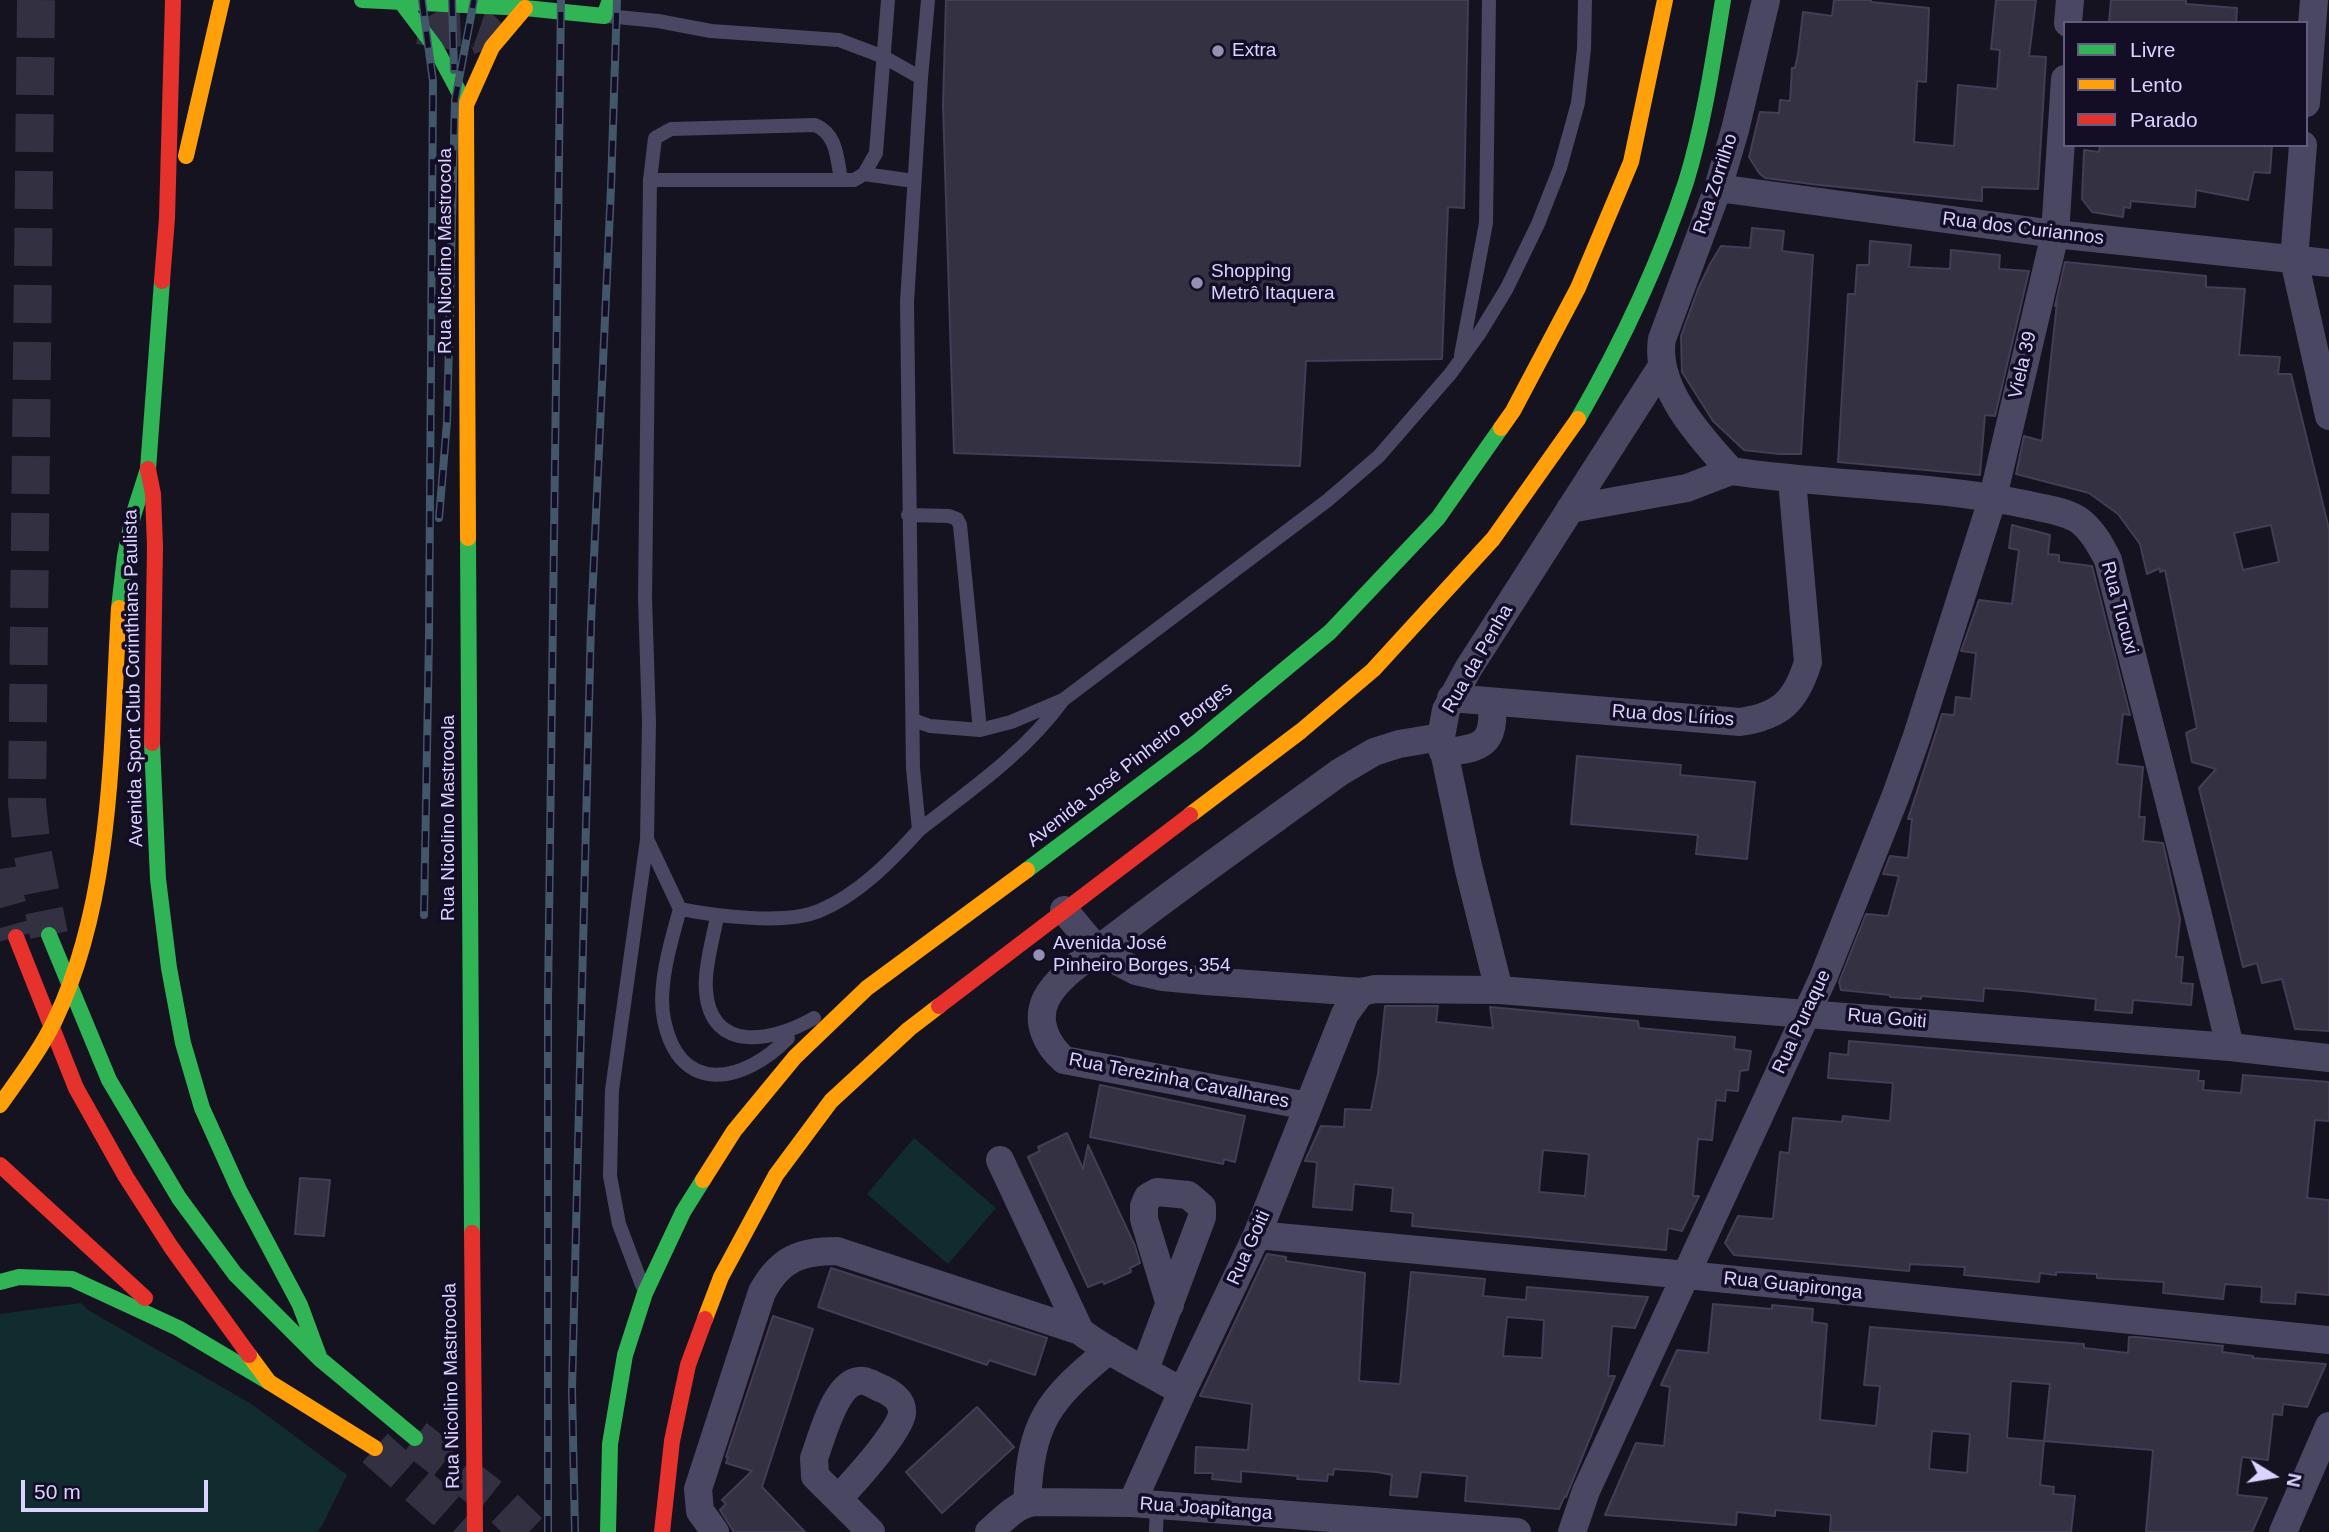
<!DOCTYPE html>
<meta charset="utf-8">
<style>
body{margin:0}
#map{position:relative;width:2329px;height:1532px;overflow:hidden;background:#161320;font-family:Helvetica,sans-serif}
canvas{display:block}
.legend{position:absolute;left:2063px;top:21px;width:245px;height:126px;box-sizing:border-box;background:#130d26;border:2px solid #635c7d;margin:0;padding:9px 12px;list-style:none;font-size:21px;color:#dad3ff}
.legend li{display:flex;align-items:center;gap:14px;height:35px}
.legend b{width:35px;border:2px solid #635c7d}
.north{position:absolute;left:2238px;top:1441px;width:70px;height:70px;-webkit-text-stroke:5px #130d26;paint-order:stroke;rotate:101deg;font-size:19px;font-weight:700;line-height:28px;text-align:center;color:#dad3ff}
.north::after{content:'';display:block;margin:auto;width:24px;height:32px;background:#dad3ff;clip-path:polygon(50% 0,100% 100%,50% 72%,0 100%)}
.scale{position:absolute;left:21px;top:1480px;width:187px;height:32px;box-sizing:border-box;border:4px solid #dad3ff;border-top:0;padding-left:9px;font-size:21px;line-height:24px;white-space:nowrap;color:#dad3ff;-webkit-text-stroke:5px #130d26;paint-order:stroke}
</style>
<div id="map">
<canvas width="2329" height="1532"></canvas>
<ul class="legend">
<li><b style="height:9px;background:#30b455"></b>Livre</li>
<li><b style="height:9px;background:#ff9f0a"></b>Lento</li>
<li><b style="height:9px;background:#e5322d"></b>Parado</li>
</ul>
<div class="north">N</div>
<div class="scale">50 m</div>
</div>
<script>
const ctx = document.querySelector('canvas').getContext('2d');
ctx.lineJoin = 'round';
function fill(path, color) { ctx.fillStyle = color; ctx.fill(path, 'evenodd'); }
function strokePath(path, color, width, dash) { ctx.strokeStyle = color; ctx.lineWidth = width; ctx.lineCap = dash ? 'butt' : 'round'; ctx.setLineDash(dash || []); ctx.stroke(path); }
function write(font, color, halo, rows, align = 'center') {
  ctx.font = font + ' Helvetica,sans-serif'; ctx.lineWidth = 7; ctx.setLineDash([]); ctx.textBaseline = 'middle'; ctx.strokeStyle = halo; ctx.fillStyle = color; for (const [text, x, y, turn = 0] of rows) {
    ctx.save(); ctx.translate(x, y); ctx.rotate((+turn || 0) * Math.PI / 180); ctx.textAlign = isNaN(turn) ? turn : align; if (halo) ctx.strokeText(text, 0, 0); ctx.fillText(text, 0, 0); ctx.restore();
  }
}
const green = new Path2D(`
 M914 1138 996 1208 948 1264 867 1194Z
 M81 1303 88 1310 253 1405 347 1475 322 1526 317 1532H0V1314Z`);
const building = new Path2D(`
 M946 0H1468L1464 208 1448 207 1442 359 1306 361 1300 466 954 453 943 105Z
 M1834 0H1871V2L1929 8 1926 82 1917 81 1914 142 1954 146 1958 85 1997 89 2000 50 1991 49 1996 0H2036L2029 56 2046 57 2038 189 1982 187V201L1819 185 1765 178 1759 173 1749 157 1760 112 1779 113 1780 100 1790 101 1792 68H1795L1798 54 1803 12 1832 16Z
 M2111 0H2186V4L2237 8 2236 23H2109Z
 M2100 145H2272L2270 173 2254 172 2248 200 2196 190 2195 207 2131 201 2130 208 2124 207 2123 217 2092 212 2082 199 2084 150 2099 152Z
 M1752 228 1784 231 1782 251 1813 255 1801 454H1779L1744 450 1713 421 1682 372 1681 336 1698 289 1710 264 1721 246 1750 248Z
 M1870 241 1911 245 1909 267 1950 269 1951 250 2000 255 1999 269 2029 271 1995 416 1985 415 1980 475 1838 462 1848 294H1855L1857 265H1869Z
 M2065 262 2206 276V287L2245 289 2239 355 2280 357 2278 374H2291L2329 529V1031L2295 1029 2282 979 2262 983 2257 963 2243 967 2199 788 2216 769 2192 762 2186 733 2197 728 2165 570 2160 572V568L2147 574 2140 544 2118 514 2089 493 2016 474 2024 436 2042 441 2057 303 2055 306ZM2271 525 2279 562 2243 570 2234 533Z
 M2012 525 2050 535 2048 554 2059 555V562L2092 566 2130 715 2123 714 2117 764 2143 767 2139 817H2145L2143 841 2163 843 2180 919 2176 957H2183L2181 983 2193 984 2191 1005 2133 1000 2132 1013 2095 1010 2096 999 2022 991 1984 988 1983 1001 1921 996V999L1890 997V995L1841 990 1839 982 1866 914 1888 916 1899 876 1883 874 1890 856 1908 858 1912 819H1908L1942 714 1954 715 1956 697 1971 699 1976 653 1961 651 1979 600 2012 604 2019 550 2009 548Z
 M1577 756 1681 765 1680 775 1755 782 1747 859 1696 854 1698 835 1571 824Z
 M1385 1006H1438L1436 1022 1493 1028 1490 1007 1638 1021 1639 1028 1735 1037 1734 1049 1751 1051 1748 1070 1740 1071 1738 1091 1726 1090 1725 1101 1716 1100 1712 1140 1698 1139 1693 1196H1699L1682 1231 1668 1228 1666 1250 1412 1226 1413 1213 1391 1211 1393 1188 1354 1184 1352 1210 1313 1207 1317 1162 1305 1161 1321 1126 1344 1127 1345 1109 1371 1110 1378 1074ZM1543 1150 1589 1154 1585 1196 1539 1192Z
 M1849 1041 2199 1071 2198 1081H2204L2203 1090 2241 1093 2243 1075 2329 1082V1121L2315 1120 2307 1198 2329 1200V1295L2296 1292 2295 1304 2276 1303 2261 1302 2262 1287 2225 1284 2223 1299 2163 1293 2164 1282 2097 1278V1274L2056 1272V1275L2040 1273 2039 1282 1964 1275 1965 1267 1910 1264 1909 1271 1734 1255 1725 1243 1738 1216 1773 1219 1780 1152 1789 1153 1793 1118 1842 1122 1843 1116 1890 1121 1893 1083 1828 1078 1830 1053 1848 1055Z
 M1100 1085 1245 1116 1235 1162 1224 1159 1223 1164 1090 1137Z
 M1067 1133 1083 1169 1088 1145 1135 1246 1140 1263 1130 1268 1131 1272 1104 1284 1103 1281 1088 1287 1028 1157 1040 1151 1038 1147Z
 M300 1178 330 1180 324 1236 295 1234Z
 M1267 1254 1286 1257V1261L1365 1273 1359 1381 1400 1384 1411 1272 1485 1279 1483 1296 1526 1300 1527 1287 1648 1297 1635 1328 1612 1326 1608 1376H1615L1566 1497H1564L1559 1509 1465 1501 1467 1476 1421 1472 1417 1497 1390 1495 1392 1475 1377 1472 1334 1469 1333 1475 1328 1474 1327 1481 1297 1479 1298 1476 1241 1471V1482L1212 1479 1213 1473H1195L1196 1447 1248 1450 1252 1404 1200 1396ZM1507 1317 1544 1320 1542 1358 1503 1356Z
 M831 1268 1047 1338 1035 1375 989 1360 987 1365 818 1307Z
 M1713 1304 1772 1309V1305L1813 1309 1812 1322 1827 1324 1820 1420 1840 1422 1876 1426 1880 1386 1864 1385 1870 1327 2084 1344V1348L2128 1353 2129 1337H2136L2223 1346 2222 1352 2253 1356V1358L2326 1364 2307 1407 2283 1404 2282 1415 2273 1414 2268 1460 2242 1457 2237 1495 2267 1498 2252 1532H2146L2153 1450 2044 1441 2050 1384 2011 1381 2007 1438 2044 1441 2040 1485 2054 1487 2053 1494 2075 1496 2071 1532H1830L1831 1515 1775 1510V1516L1737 1512 1736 1525 1605 1515 1636 1443 1664 1446 1670 1387 1661 1385 1677 1350 1708 1353ZM1932 1431 1970 1434 1967 1473 1929 1469Z
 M773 1316 813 1329 762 1487 805 1532H734L720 1510 726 1504 722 1500 752 1471 726 1463 728 1457H726Z
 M977 1407 1014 1447 942 1513 906 1472Z`);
const secondaryTunnel = new Path2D(`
 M435 47 437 34C444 26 475 25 483 31 488 35 490 42 492 47`);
const highwayTunnel = new Path2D(`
 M36 0 27 803 32 850 49 935
 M0 869 3 890 16 937
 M415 1438 502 1506 529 1532
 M375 1448 470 1532`);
const lane = new Path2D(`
 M607 16 658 21 711 31 839 40 884 57 921 78
 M864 174 914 181
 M650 180H854L864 174 876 153 888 0
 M841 180C837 158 837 134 815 125L671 129 655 138 650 180 645 598 649 722 647 839 680 909C716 916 785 925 819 911 858 895 891 861 919 830L913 768 907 302 921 78 928 0
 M1461 355 1486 223 1489 0
 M908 515 949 516 957 519 960 525 980 730
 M913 720 930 726 980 730 1011 722 1063 700 1328 500 1379 456 1451 373 1479 334 1507 288 1538 224 1560 168 1578 103 1584 49 1585 0
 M919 830C969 791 1025 753 1063 700
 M680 909C671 941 657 987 664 1020 680 1097 744 1083 788 1038
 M717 917C713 938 704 970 706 991 711 1055 775 1041 814 1018
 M642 1285 619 1224 610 1176 612 1090 647 840
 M1156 1532 1157 1505`);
const street = new Path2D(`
 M1766 0 1735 130 1718 188 1662 339C1654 387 1700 437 1731 471 1830 486 1931 484 2029 505 2045 509 2067 511 2080 521 2093 531 2101 546 2108 560 2148 722 2192 884 2230 1047
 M2068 23 2070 0
 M2306 103 2314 0
 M2303 145 2294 260 2329 416
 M1718 188 2055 234 2329 263
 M1570 509 1687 488 1731 471
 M1451 698 1740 722C1781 716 1796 701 1808 662L1792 480
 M1443 752C1483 749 1495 744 1492 702
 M1064 910 1098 951 1136 971 1163 977 1206 981 1361 992
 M1499 990 1468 866 1441 737 1446 710 1468 669 1662 366
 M1308 1106 1064 1060C1047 1045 1035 1022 1046 999 1058 975 1088 958 1108 942 1184 883 1263 828 1340 772L1374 752 1399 744 1441 737
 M1000 1160 1080 1331
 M1257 1235 1687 1275 2329 1340
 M1145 1369 1202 1217V1207L1188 1195 1157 1192 1148 1197 1144 1206V1219L1170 1305
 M838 1499C852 1484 901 1431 902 1413 903 1401 893 1394 883 1389 877 1387 870 1382 864 1381 836 1377 822 1438 814 1458L815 1476 871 1532
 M1027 1503C1031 1421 1047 1401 1109 1350
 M1132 1503 1182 1392 1257 1235 1345 1014 1361 992 1375 989 1499 990 2230 1047 2329 1058
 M715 1532 700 1511 698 1489 762 1292C780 1259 800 1251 837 1251L1080 1331C1111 1355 1148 1371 1182 1392
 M989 1532C1003 1520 1017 1503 1036 1502L1132 1503 1517 1532
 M1572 1532 1586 1491 1823 978 1896 795 1917 736 1993 497 2055 234 2065 79
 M2283 1532 2329 1426`);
const fast = new Path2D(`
 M362 0 525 8 604 16 610 0
 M401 2 435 47 466 105
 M1578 419C1621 344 1659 264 1686 182 1704 123 1713 61 1723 0
 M468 538 472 1233
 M119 608 125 556 133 516 148 469 162 281
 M152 743 158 879 169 968 183 1043 202 1108 239 1190 300 1305 320 1359
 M1027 870 1196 743 1330 632 1438 518 1501 428
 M49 935 109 1080 179 1198 235 1274 320 1359 415 1438
 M0 1282 19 1277 72 1279 178 1328 269 1382
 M608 1532 610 1444 625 1355 645 1293 683 1212 703 1180`);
const slow = new Path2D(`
 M186 156 222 0
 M1501 428 1513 411 1578 288 1631 162 1665 0
 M468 538 466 105 492 47 525 8
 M1190 815 1301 731 1373 670 1493 539 1578 419
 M703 1180 734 1131 795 1057 867 988 1027 870
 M705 1319 721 1277 776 1175 831 1101 909 1029 939 1006
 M249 1355 269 1382 375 1448`);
const jam = new Path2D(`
 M162 281 167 218 173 0
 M148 469 153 494 155 546 152 743
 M16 937 76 1088 126 1177 171 1247 249 1355
 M939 1006 1190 815
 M0 1165 145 1298
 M472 1233 475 1532
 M662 1532 672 1441 688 1365 705 1319`);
const rail = new Path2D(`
 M422 0 433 81 429 637 424 915
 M452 0 454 70
 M439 518 447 422 455 100 474 0
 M548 1532V998L561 0
 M575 1532 572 1390 591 623 611 188 617 0`);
const slowBridge = new Path2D(`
 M0 1105C19 1078 40 1051 55 1020 114 897 111 742 119 608`);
const markers = [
 [1218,51,7,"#9590b1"],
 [1197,283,7,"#9590b1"],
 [1039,955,7,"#9590b1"]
];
const poiNames = [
 ["Extra",1232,51],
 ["Shopping",1211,272],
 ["Metrô Itaquera",1211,294],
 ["Avenida José",1053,944],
 ["Pinheiro Borges, 354",1053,966]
];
const streetNames = [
 ["Rua Zorrilho",1716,184,-72],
 ["Rua dos Curiannos",2023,229,7],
 ["Rua Nicolino Mastrocola",446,251,-90],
 ["Viela 39",2023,365,-77],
 ["Rua Tucuxi",2119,608,75],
 ["Rua da Penha",1478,659,-60],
 ["Avenida Sport Club Corinthians Paulista",134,678,-91],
 ["Rua dos Lírios",1673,716,4],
 ["Avenida José Pinheiro Borges",1130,765,-38],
 ["Rua Nicolino Mastrocola",449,818,-90],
 ["Rua Goiti",1887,1019,5],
 ["Rua Puraque",1802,1022,-65],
 ["Rua Terezinha Cavalhares",1179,1081,11],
 ["Rua Goiti",1249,1248,-66],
 ["Rua Guapironga",1793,1286,6],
 ["Rua Nicolino Mastrocola",452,1386,-91],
 ["Rua Joapitanga",1206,1509,4]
];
fill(green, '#112c2f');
fill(building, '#343143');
strokePath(building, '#433d55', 2);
strokePath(secondaryTunnel, '#333041', 38, [38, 19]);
strokePath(highwayTunnel, '#333041', 38, [38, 19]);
strokePath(lane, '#4a4762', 14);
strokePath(street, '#4a4762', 28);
strokePath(fast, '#30b455', 16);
strokePath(slow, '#ff9f0a', 16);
strokePath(jam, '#e5322d', 16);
strokePath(rail, '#43576b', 8);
strokePath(rail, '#130d26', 5, [16]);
strokePath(slowBridge, '#ff9f0a', 16);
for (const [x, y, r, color] of markers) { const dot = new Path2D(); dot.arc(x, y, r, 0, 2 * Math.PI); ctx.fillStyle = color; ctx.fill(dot); strokePath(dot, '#130d26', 2.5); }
write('19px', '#dad3ff', '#130d26', poiNames, 'left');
write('19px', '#dad3ff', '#130d26', streetNames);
</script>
